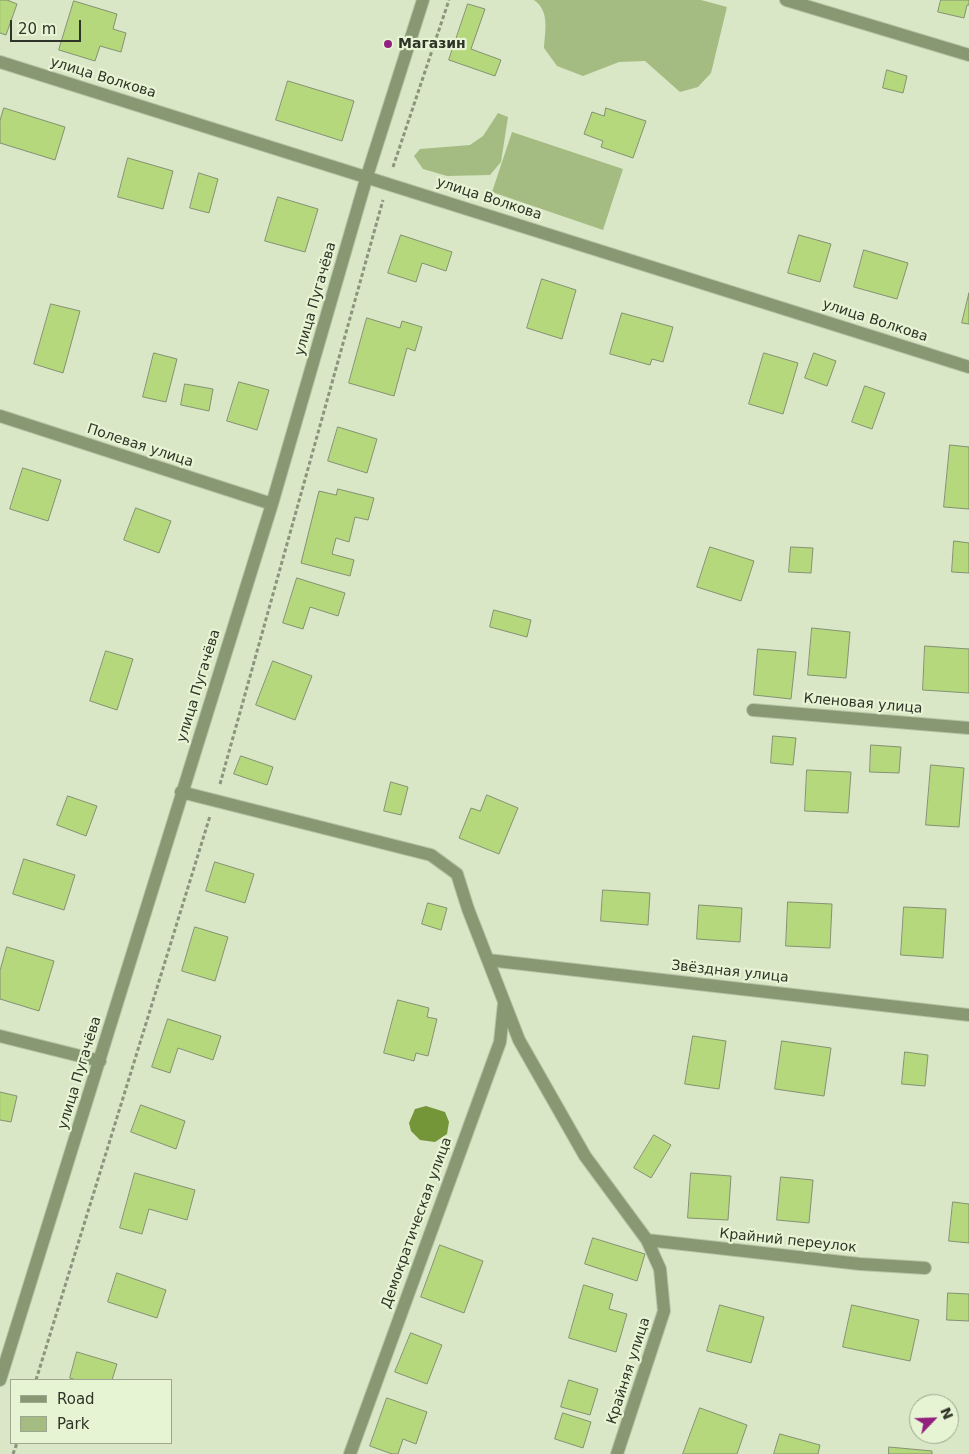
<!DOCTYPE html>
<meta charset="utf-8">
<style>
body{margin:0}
#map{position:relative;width:969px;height:1454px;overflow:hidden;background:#d9e7c7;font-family:"DejaVu Sans",sans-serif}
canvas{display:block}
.legend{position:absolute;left:10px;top:1379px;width:162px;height:65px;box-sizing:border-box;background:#e6f4d4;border:1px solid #9da78f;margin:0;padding:6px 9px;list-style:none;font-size:15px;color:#2f3428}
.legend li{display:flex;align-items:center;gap:10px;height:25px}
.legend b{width:25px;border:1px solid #9da78f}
.north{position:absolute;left:909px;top:1394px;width:50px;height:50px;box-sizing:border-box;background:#e6f4d4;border:1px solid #9da78f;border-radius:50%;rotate:66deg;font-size:14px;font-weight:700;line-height:20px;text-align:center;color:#2f3428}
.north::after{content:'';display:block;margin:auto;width:18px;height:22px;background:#93207f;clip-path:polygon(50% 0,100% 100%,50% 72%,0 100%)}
.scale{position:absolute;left:10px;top:20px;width:71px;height:22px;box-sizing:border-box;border:2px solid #2f3428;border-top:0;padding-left:6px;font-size:15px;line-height:18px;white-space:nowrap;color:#2f3428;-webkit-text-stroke:4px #e6f4d4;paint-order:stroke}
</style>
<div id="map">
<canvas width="969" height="1454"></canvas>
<ul class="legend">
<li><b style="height:6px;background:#889872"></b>Road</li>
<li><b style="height:14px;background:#a4bc81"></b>Park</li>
</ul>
<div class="north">N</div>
<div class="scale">20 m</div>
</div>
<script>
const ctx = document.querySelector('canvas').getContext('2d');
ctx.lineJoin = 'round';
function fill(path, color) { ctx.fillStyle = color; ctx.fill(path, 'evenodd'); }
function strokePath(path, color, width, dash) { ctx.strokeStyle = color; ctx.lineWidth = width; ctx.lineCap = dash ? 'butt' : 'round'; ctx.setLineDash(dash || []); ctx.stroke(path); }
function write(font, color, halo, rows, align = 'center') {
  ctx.font = font + ' "DejaVu Sans",sans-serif'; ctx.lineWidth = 4.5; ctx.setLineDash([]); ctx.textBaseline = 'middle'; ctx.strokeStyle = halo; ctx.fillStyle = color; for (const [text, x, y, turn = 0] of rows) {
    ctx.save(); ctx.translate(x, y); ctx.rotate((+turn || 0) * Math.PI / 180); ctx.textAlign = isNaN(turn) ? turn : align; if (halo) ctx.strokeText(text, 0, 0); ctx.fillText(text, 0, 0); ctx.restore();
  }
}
const green = new Path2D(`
 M534 0H701L727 7 711 73 698 87 680 92 645 61 619 62 583 76 557 66 544 48C545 31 550 11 534 0Z
 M498 113 508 117 501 162 490 175 447 176 423 169 414 156 420 149 470 145 483 136Z
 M512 132 623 169 603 230 492 192Z`);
const water = new Path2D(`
 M426 1106 445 1112 449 1122 447 1134 435 1142 420 1140 411 1131 409 1123 415 1109Z`);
const building = new Path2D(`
 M0 0H7L17 4 6 35 0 33Z
 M941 0H969V5H967L964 18 938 12Z
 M74 1 117 14 113 29 126 33 121 52 100 46 95 61 59 50Z
 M468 4 485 9 471 49 501 60 495 76 449 60Z
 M887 70 907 76 903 93 883 88Z
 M288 81 354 101 342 141 276 120Z
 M4 108 65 127 55 160 0 143V121Z
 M606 108 646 121 633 158 601 147 603 141 584 134 592 112 604 116Z
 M128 158 173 171 163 209 118 197Z
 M199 173 218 179 209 213 190 208Z
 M278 197 318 209 305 252 265 241Z
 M401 235 452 252 446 271 422 263 416 282 388 273Z
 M799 235 831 244 820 282 788 273Z
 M864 250 908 263 897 299 854 287Z
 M542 279 576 290 562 339 527 328Z
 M969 293V324L962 323Z
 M51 304 80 311 63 373 34 364Z
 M622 313 673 327 663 362 652 359 650 365 610 354Z
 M367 318 400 328 402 321 422 327 415 351 407 348 394 396 349 383Z
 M154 353 177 359 166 402 143 397Z
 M764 353 798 363 783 414 749 404Z
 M814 353 836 361 827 386 805 378Z
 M239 382 269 390 257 430 227 421Z
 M185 384 213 389 209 411 181 405Z
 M865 386 885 393 872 429 852 422Z
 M338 427 377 439 367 473 328 461Z
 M950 445 969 447V509L944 507Z
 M23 468 61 480 48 521 10 509Z
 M338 489 374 498 368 520 355 517 349 542 336 538 332 554 354 560 350 576 301 563 319 491 336 495Z
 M136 508 171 521 159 553 124 540Z
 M954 541 969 543V573L952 572Z
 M710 547 754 561 741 601 697 587Z
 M791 547 813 548 811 573 789 572Z
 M297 578 345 593 338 616 310 607 303 629 283 623Z
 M494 610 531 620 527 637 490 627Z
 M812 628 850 632 846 678 808 675Z
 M925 646 969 649V693L923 690Z
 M758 649 796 652 791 699 754 695Z
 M106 651 133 659 117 710 90 701Z
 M273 661 312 676 295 720 256 705Z
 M773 736 796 738 793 765 771 763Z
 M871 745 901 747 899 773 870 772Z
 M241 756 273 767 267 785 234 774Z
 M931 765 964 768 959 827 926 825Z
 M807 770 851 772 848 813 805 811Z
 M391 782 408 787 401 815 384 811Z
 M487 795 518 808 499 854 459 838 471 808 480 811Z
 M68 796 97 806 86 836 57 825Z
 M24 859 75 875 64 910 13 894Z
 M215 862 254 874 245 903 206 891Z
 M603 890 650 893 648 925 601 921Z
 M788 902 832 904 830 948 786 946Z
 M428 903 447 908 441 930 422 924Z
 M699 905 742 908 740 942 697 939Z
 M904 907 946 909 943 958 901 955Z
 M195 927 228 937 215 981 182 971Z
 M7 947 54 961 39 1011 0 999V971Z
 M398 1000 429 1008 427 1017 437 1019 428 1056 416 1053 414 1061 384 1053Z
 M168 1019 221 1036 213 1060 178 1048 170 1073 152 1067Z
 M693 1036 726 1041 719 1089 685 1084Z
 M782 1041 831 1048 824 1096 775 1089Z
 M905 1052 928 1055 925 1086 902 1084Z
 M0 1092 17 1096 11 1122 0 1120Z
 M141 1105 185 1121 176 1149 131 1132Z
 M654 1135 671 1145 651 1178 634 1168Z
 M135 1173 195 1190 187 1220 149 1209 142 1234 120 1228Z
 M691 1173 731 1176 728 1220 688 1218Z
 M781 1177 813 1180 809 1223 777 1220Z
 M953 1202 969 1204V1243L949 1241Z
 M593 1238 645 1254 637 1281 585 1264Z
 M440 1245 483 1261 464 1313 421 1297Z
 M117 1273 166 1290 157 1318 108 1302Z
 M584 1285 613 1294 609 1309 627 1314 616 1352 569 1338Z
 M948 1293 969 1294V1321L947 1320Z
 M720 1305 764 1317 751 1363 707 1351Z
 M852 1305 919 1320 910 1361 843 1347Z
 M411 1333 442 1345 427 1384 395 1372Z
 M77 1352 117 1364 112 1380H76L70 1378Z
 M569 1380 598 1389 590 1415 561 1407Z
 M387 1398 427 1412 416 1444 403 1439 398 1454H392L370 1446Z
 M700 1408 747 1425 737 1454H683Z
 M563 1413 591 1422 583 1448 555 1439Z
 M780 1434 820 1445 818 1454H774Z
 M889 1447 932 1451V1454H889Z`);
const path = new Path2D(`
 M393 167 449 0
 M220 784 383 200
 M36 1380 210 816
 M13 1454 17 1443`);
const minor = new Path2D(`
 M786 0 969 55
 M0 62 969 367
 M0 416 272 504
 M753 710 969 728
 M181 792 431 855 457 874 468 909 519 1040 585 1156 647 1240 660 1269 664 1311 617 1454
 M488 960 969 1015
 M0 1036 100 1061
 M647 1240 860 1264 925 1268
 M0 1380 272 504 367 176 423 0
 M350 1454 500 1042 504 1003`);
const markers = [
 [388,44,5,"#93207f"]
];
const poiNames = [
 ["Магазин",398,44]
];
const streetNames = [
 ["улица Волкова",103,78,17],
 ["улица Волкова",489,199,18],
 ["улица Пугачёва",316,299,-74],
 ["улица Волкова",875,321,18],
 ["Полевая улица",140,446,18],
 ["улица Пугачёва",199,686,-73],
 ["Кленовая улица",863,704,5],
 ["Звёздная улица",730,972,6],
 ["улица Пугачёва",80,1073,-73],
 ["Демократическая улица",417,1223,-70],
 ["Крайний переулок",788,1241,6],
 ["Крайняя улица",629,1371,-72]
];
fill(green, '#a4bc81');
fill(water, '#749538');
fill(building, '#b4d87b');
strokePath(building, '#849173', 1);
strokePath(minor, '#b7c3a7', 14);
strokePath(path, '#8b957e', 3, [4, 2.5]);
strokePath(minor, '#889872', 12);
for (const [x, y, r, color] of markers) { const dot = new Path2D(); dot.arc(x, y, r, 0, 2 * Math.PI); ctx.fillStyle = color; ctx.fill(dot); strokePath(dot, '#e6f4d4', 2); }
write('bold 14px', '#2f3428', '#e6f4d4', poiNames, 'left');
write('14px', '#2f3428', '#e6f4d4', streetNames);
</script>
